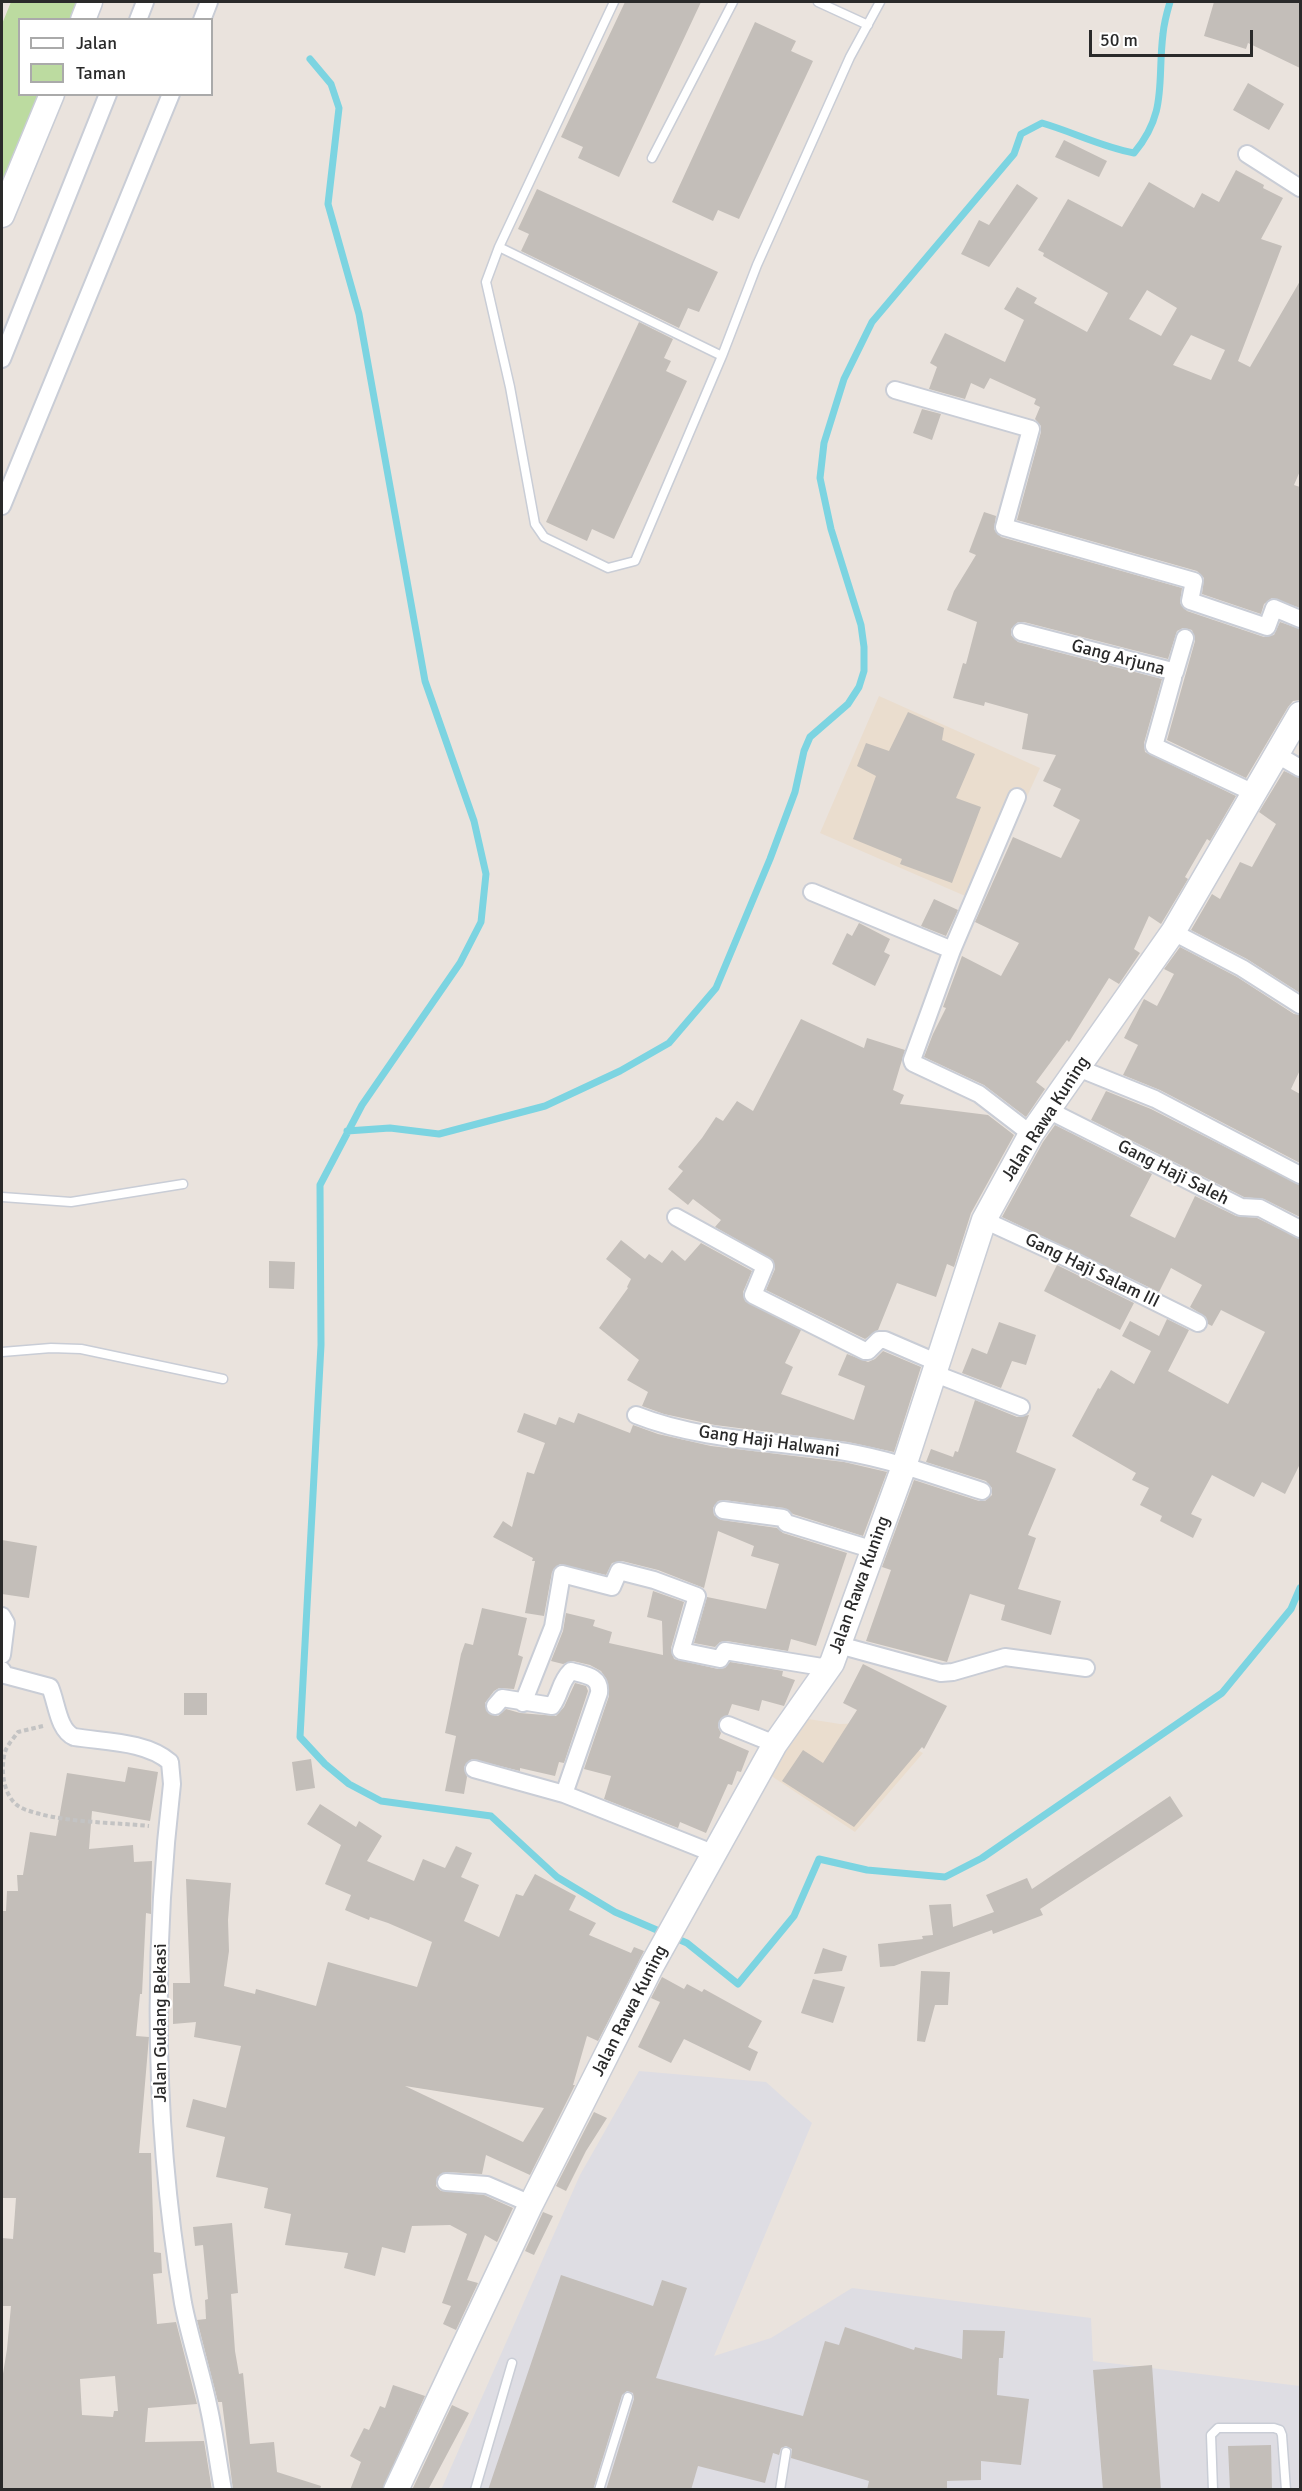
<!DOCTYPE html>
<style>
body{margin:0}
#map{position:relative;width:1302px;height:2491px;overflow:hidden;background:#eae3dd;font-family:Signika,sans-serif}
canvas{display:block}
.frame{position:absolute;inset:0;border:3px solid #2a2a2a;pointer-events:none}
.legend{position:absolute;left:18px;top:18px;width:195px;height:78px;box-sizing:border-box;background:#fff;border:2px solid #aaa;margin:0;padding:8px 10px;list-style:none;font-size:18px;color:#2a2a2a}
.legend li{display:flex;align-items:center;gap:12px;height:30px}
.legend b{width:30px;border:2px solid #aaa}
.scale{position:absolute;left:1089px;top:30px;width:164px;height:27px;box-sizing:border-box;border:3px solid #2a2a2a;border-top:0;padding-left:8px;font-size:18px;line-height:21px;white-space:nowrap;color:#2a2a2a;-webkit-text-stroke:4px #fff;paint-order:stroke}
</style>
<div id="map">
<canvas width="1302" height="2491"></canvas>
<div class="frame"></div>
<ul class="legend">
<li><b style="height:8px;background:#fff"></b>Jalan</li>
<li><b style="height:16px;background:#bcdba0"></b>Taman</li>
</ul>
<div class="scale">50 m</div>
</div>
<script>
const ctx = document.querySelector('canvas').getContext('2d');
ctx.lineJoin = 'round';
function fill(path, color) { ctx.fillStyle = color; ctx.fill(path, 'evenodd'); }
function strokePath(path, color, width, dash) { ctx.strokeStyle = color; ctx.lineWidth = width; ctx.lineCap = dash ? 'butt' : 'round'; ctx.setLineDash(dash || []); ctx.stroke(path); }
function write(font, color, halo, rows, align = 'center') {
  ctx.font = font + ' Signika,sans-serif'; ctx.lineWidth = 4.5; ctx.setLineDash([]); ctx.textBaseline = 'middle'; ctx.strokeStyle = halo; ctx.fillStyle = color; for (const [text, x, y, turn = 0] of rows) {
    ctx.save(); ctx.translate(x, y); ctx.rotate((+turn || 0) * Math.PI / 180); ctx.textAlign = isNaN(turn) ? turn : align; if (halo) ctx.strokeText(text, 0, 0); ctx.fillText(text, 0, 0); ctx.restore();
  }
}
const industrial = new Path2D(`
 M639 2071 766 2082 812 2123 714 2356 771 2338 852 2288 1091 2318 1093 2361 1300 2386V2489L441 2490 580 2175Z`);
const education = new Path2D(`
 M879 696 1040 768 979 902 820 833Z
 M802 1718 840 1724 869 1723 923 1753 855 1832 767 1773Z`);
const green = new Path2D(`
 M11 2H90L83 19 20 20V94L52 95 2 215V24Z`);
const stream = new Path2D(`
 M310 59 331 84 339 108 328 204 359 314 425 681 474 821 486 874 481 922 460 963 362 1105 320 1185 321 1345 300 1737 325 1764 349 1784 381 1801 491 1816 557 1877 615 1912 687 1943 738 1984 794 1916 819 1859 867 1870 945 1877 982 1858 1222 1693 1291 1609 1300 1588
 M347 1131 390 1128 439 1134 545 1106 620 1071 669 1043 716 988 770 859 795 792 804 751 810 737 848 704 859 687 864 671V647L861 625 831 529 820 478 824 443 844 379 872 322 1014 154 1021 134 1042 123C1073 132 1102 147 1134 153 1168 112 1157 82 1163 34 1164 23 1167 12 1170 2`);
const building = new Path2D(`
 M625 2H701L619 177 578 158 583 147 561 137Z
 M1214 2H1300V68L1248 43 1246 49 1204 36Z
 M755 22 796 41 791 51 813 61 739 219 718 210 713 221 672 202Z
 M1248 83 1284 104 1269 130 1233 110Z
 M1064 140 1107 161 1099 177 1055 157Z
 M1236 170 1264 185 1263 188 1283 198 1261 239 1282 246 1238 361 1250 367 1300 281V471L1294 485 1300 487V608L1272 598 1264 604 1261 614 1202 594 1204 578 1197 571 1017 520 1041 432V426L1035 419 1040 407 1034 404 1036 399 990 378 984 389 971 383 965 399 929 389 937 367 930 363 945 333 1005 362 1024 320 1004 309 1017 287 1037 298 1034 303 1087 332 1108 293 1043 256 1044 253 1038 250 1068 199 1122 227 1149 182 1194 208 1202 193 1219 202ZM1147 290 1177 308 1161 336 1129 319ZM1191 335 1225 350 1211 380 1173 365Z
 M1017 184 1038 198 989 267 961 254 979 220 989 225Z
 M537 189 718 272 699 312 688 308 679 328 521 251 529 234 518 229Z
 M639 322 673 339 664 358 671 361 666 371 687 381 614 539 592 529 587 541 546 522Z
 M922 409 941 414 932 440 913 433Z
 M984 512 996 516 994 529 1001 537 1182 588 1180 603 1187 611 1264 637 1274 635 1280 622 1300 629V700L1293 701 1288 707 1246 778 1167 740 1195 641 1192 630 1183 628 1177 631 1168 659 1024 622H1018L1011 629V635L1018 642 1162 679 1144 743 1145 752 1236 796 1210 841 1207 839 1185 877 1188 879 1161 924 1149 916 1134 949 1140 953 1119 984 1109 978 1069 1042 1067 1040 1036 1082 1045 1089 1026 1117 984 1085 924 1057 933 1034 946 1008 943 1007 962 956 1001 976 1019 943 975 922 1013 837 1061 858 1080 820 1053 806 1061 789 1043 781 1056 755 1022 749 1028 714 985 702 984 706 953 698 963 663 966 664 977 622 947 610 954 591 976 555 969 552Z
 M908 712 944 728 942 740 975 754 956 798 981 807 952 883 900 864 902 859 853 839 876 776 857 766 866 743 889 751Z
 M1284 771 1300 778V993L1247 959 1191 930 1212 894 1220 899 1240 862 1252 867 1276 824 1259 812Z
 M934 899 958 910 946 936 921 926Z
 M859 923 890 939 884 952 890 955 875 986 832 964 847 933 852 936Z
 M1180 947 1237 977 1294 1014 1300 1015V1070L1291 1089 1300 1094V1163L1160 1090 1123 1075 1138 1045 1124 1038 1144 999 1157 1006 1174 974 1164 969Z
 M801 1019 864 1048 867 1038 905 1050 893 1090 904 1095 900 1104 988 1115 1014 1135 971 1213 954 1267 947 1264 936 1297 897 1283 878 1330 865 1339 766 1290 775 1269 773 1260 715 1227 721 1220 693 1199 688 1205 668 1189 683 1171 678 1167 702 1138 716 1117 723 1121 737 1101 753 1111Z
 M1106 1091 1151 1109 1300 1185V1217L1264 1199 1244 1197 1091 1120Z
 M1055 1125 1152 1174 1130 1216 1175 1238 1195 1196 1236 1216 1257 1218 1300 1239V1464L1285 1494 1262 1482 1254 1497 1212 1475 1191 1514 1202 1519 1193 1538 1160 1521 1162 1516 1140 1505 1149 1488 1132 1480 1136 1473 1072 1436 1098 1388 1100 1389 1111 1370 1134 1384 1151 1351 1122 1336 1130 1321 1159 1336 1167 1319 1189 1330 1168 1371 1228 1404 1265 1332 1221 1310 1212 1326 1208 1324 1206 1317 1190 1307 1202 1285 1171 1268 1159 1292 1002 1217 1043 1142Z
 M621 1240 645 1259 649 1254 662 1263 672 1250 685 1261 701 1243 752 1271 743 1292 745 1301 801 1330 785 1363 793 1367 781 1394 854 1420 865 1386 838 1375 847 1354 868 1362 875 1359 883 1351 921 1367 894 1452 848 1442 715 1425 664 1414 642 1406 648 1392 627 1380 639 1360 599 1328 628 1288 627 1287 631 1279 606 1259Z
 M269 1261 295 1262 294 1289 269 1288Z
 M1057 1265 1134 1303 1120 1330 1044 1291Z
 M999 1322 1036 1335 1026 1365 1012 1361 1001 1388 962 1373 972 1348 987 1354Z
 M975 1400 1017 1417 1029 1415 1016 1452 1056 1469 1028 1535 1036 1538 1018 1589 1061 1601 1051 1635 1001 1620 1005 1605 970 1594 947 1662 866 1641 891 1570 882 1567 914 1480 979 1501H985L992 1495V1488L986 1481 926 1462 931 1449 953 1457 955 1451 958 1452Z
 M524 1413 556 1425 559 1417 574 1423 578 1413 630 1433 633 1425 658 1434 711 1446 844 1462 887 1472 863 1536 793 1514 784 1508 724 1500 718 1501 713 1508 714 1515 721 1520 777 1528 783 1533 847 1553 816 1646 791 1639 788 1651 727 1641 720 1642 715 1647 694 1643 707 1597 766 1609 779 1564 751 1556 754 1546 718 1531 704 1588 658 1570 622 1561 612 1563 606 1575 560 1564 552 1572 544 1616 525 1613 535 1561H532L533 1558 493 1537 503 1521 512 1527 527 1472 534 1474 545 1443 517 1432Z
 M2 1540 37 1546 29 1598 2 1594Z
 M653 1591 684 1602 671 1648 674 1659 718 1669 725 1668 730 1662 783 1671 782 1676 795 1680 784 1706 762 1700 759 1711 732 1704 728 1715 719 1721 718 1727 721 1733 719 1738 749 1751 741 1772 737 1771 732 1785 728 1784 706 1833 680 1822 678 1828 604 1799 611 1776 584 1769 609 1696 607 1680 601 1671 590 1665 573 1661 563 1664 551 1661 563 1631 566 1613 595 1620 593 1626 612 1632 609 1643 663 1655 662 1621 647 1617Z
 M482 1608 527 1618 518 1655 523 1657 514 1689 499 1688 494 1691 485 1703 489 1714 498 1716 506 1709 520 1713 556 1716 564 1707 575 1683 586 1686 588 1691 564 1763 559 1762 555 1776 520 1768V1771L472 1759 464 1767 467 1777 464 1794 445 1791 456 1736 445 1733 461 1654 465 1643 473 1645Z
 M863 1664 947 1706 924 1749 922 1747 854 1827 782 1781 803 1750 823 1763 857 1710 843 1703Z
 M184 1693H207V1715H184Z
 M311 1759 315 1788 296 1791 292 1762Z
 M128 1767 158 1772 150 1821 92 1811 89 1849 133 1845 134 1862 152 1861 151 1914 146 1913 142 1994H140L136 2036 149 2037 139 2153H151L154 2252 161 2253 162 2273 153 2274 157 2324 176 2322 197 2404 148 2408 145 2442 204 2441 212 2490H2V2380L7 2349 11 2306H2V2238L13 2239 16 2198H2V1911H6L7 1891H18L17 1875H23L30 1832 56 1836 67 1773 125 1782ZM115 2376 118 2411H114L113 2417 82 2415 80 2379Z
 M1170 1796 1183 1816 1040 1909 1043 1915 993 1934 992 1930 894 1966 880 1967 878 1944 923 1939 922 1936 933 1935 929 1905 951 1904 953 1927 994 1912 986 1895 1027 1878 1032 1889Z
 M320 1804 356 1827 359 1821 382 1836 367 1861 414 1881 423 1859 445 1868 456 1846 472 1853 461 1877 479 1885 464 1921 499 1937 516 1894 523 1896 535 1874 576 1896 569 1910 596 1923 589 1935 631 1953 634 1947 644 1951 598 2041 587 2036 573 2085H575L530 2175 486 2155 482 2174 446 2172 437 2177 436 2186 441 2191 484 2195 513 2208 497 2242 485 2235 467 2280 478 2283 456 2330 443 2324 451 2306 442 2303 467 2234 450 2225 412 2226 405 2253 382 2247 375 2276 344 2268 348 2253 285 2245 291 2214 264 2208 268 2188 216 2177 225 2137 186 2127 193 2099 226 2108 241 2046 194 2037 196 2022 173 2024V1983H190L186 1879 231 1883 228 1920 229 1951 224 1986 255 1994 256 1989 316 2006 328 1962 417 1987 432 1942 388 1923 370 1917 369 1920 345 1910 351 1895 325 1884 341 1845 307 1824ZM405 2086 544 2108 523 2142Z
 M823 1948 847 1956 842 1971 814 1974Z
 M921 1971 950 1972 948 2005H935L925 2042 917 2041Z
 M662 1977 684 1989 687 1984 702 1992 704 1989 762 2021 748 2047 758 2052 750 2071 684 2039 671 2063 638 2047 660 2002 651 1998Z
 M813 1979 845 1987 833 2023 801 2013Z
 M594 2112 607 2118 586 2151 566 2191 556 2186Z
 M543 2212 553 2216 534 2255 525 2251Z
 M232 2223 238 2293 231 2294 235 2351 239 2374 243 2373 250 2444 274 2442 277 2472 321 2486 320 2490H233L222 2402H218L197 2320 206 2319 205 2300 208 2299 203 2245 195 2246 193 2227Z
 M561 2275 653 2306 662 2280 687 2288 656 2378 803 2416 825 2341 839 2345 845 2327 914 2350 915 2347 962 2359 963 2330 1005 2331 1003 2358H999L997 2395 1029 2399 1021 2465 981 2461V2480L947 2481V2490H867L869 2481 791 2458 792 2449 786 2446 781 2448 779 2455 773 2453 765 2483 698 2466 691 2490H606L634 2399 633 2393 627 2391 622 2395 593 2490H488Z
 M1152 2365 1161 2490H1103L1093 2370Z
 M393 2385 425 2396 382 2490H350L361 2462 350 2456 364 2428 369 2430 380 2406 385 2408Z
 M452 2405 469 2413 428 2490H412Z
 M1271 2445 1272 2490H1230L1228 2446Z`);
const path = new Path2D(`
 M43 1726 18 1732C14 1738 7 1745 5 1752 0 1770 3 1801 24 1809 60 1823 110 1822 149 1826`);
const lane = new Path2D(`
 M614 2 499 247 486 282 510 387 535 524 544 537 608 568 635 561 722 356 757 265 850 57 880 2
 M818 2 868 25
 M652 158 733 2
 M499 247 722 356
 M2 1197 71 1202 183 1184
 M2 1352 51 1348 81 1349 223 1379
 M475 2490 512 2363
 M599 2490 628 2397
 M780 2490 786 2452
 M1213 2490 1211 2435 1218 2428H1274L1280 2430 1282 2435 1286 2490`);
const street = new Path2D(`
 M138 20 145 2
 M202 20 209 2
 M1247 154 1300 188
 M2 359 108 94
 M895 390 1031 429 1004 527 1194 581 1190 601 1267 627 1274 608 1300 619
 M2 506 171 94
 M1021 632 1172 671 1173 678 1154 746 1254 793
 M1172 672H1175L1185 638
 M1276 754 1300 768
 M1017 797 952 950 912 1060 913 1063 979 1094 1031 1134
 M812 892 952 950
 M1173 932 1242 968 1300 1005
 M1078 1068 1155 1099 1300 1175
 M1048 1110 1241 1207 1260 1208 1300 1229
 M676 1217 765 1266 753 1295 865 1351H868L879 1340H885L936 1362
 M984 1220 1071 1260 1198 1323
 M933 1373 1021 1407
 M636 1415C701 1441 777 1441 846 1452 893 1460 938 1477 982 1491
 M723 1510 783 1518 786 1523 874 1550
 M2 1616 6 1623 2 1655
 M839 1645 941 1673 953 1672 1005 1657 1086 1668
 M2 1670 5 1675 50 1687C57 1703 58 1730 74 1737 105 1742 146 1741 170 1762L172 1784C152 1956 154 2133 183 2303 190 2339 202 2374 209 2409 215 2436 218 2463 223 2490
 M523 1703 553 1627 562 1574 612 1587 619 1571 654 1580 697 1596 681 1651 720 1659 725 1651 828 1668
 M495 1706 502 1698 552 1706C561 1694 559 1683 571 1671 585 1675 601 1676 599 1693L564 1794
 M728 1725 775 1744
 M474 1769 564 1794 715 1854
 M446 2182 487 2185 531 2204`);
const secondary = new Path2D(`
 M83 20 90 2
 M2 215 52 94
 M396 2490 531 2204 651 1967 775 1744 832 1663 904 1466 984 1220 1031 1134 1173 932 1300 714`);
const streetNames = [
 ["Gang Arjuna",1118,658,15],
 ["Jalan Rawa Kuning",1046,1119,-57],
 ["Gang Haji Saleh",1173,1173,27],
 ["Gang Haji Salam III",1092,1271,26],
 ["Gang Haji Halwani",769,1442,8],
 ["Jalan Rawa Kuning",860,1585,-70],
 ["Jalan Rawa Kuning",630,2011,-63],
 ["Jalan Gudang Bekasi",161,2023,-90]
];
fill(industrial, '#dedde3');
fill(education, '#eaddce');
fill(green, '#bcdba0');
strokePath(stream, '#7cd4e1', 7);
fill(building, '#c3beb9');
strokePath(lane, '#c9cdd6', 11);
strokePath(street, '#c9cdd6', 20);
strokePath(secondary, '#c9cdd6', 27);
strokePath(path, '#c3c3c3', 4, [4.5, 3]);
strokePath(lane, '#fff', 8);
strokePath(street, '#fff', 16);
strokePath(secondary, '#fff', 24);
write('18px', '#2a2a2a', '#fff', streetNames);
</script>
